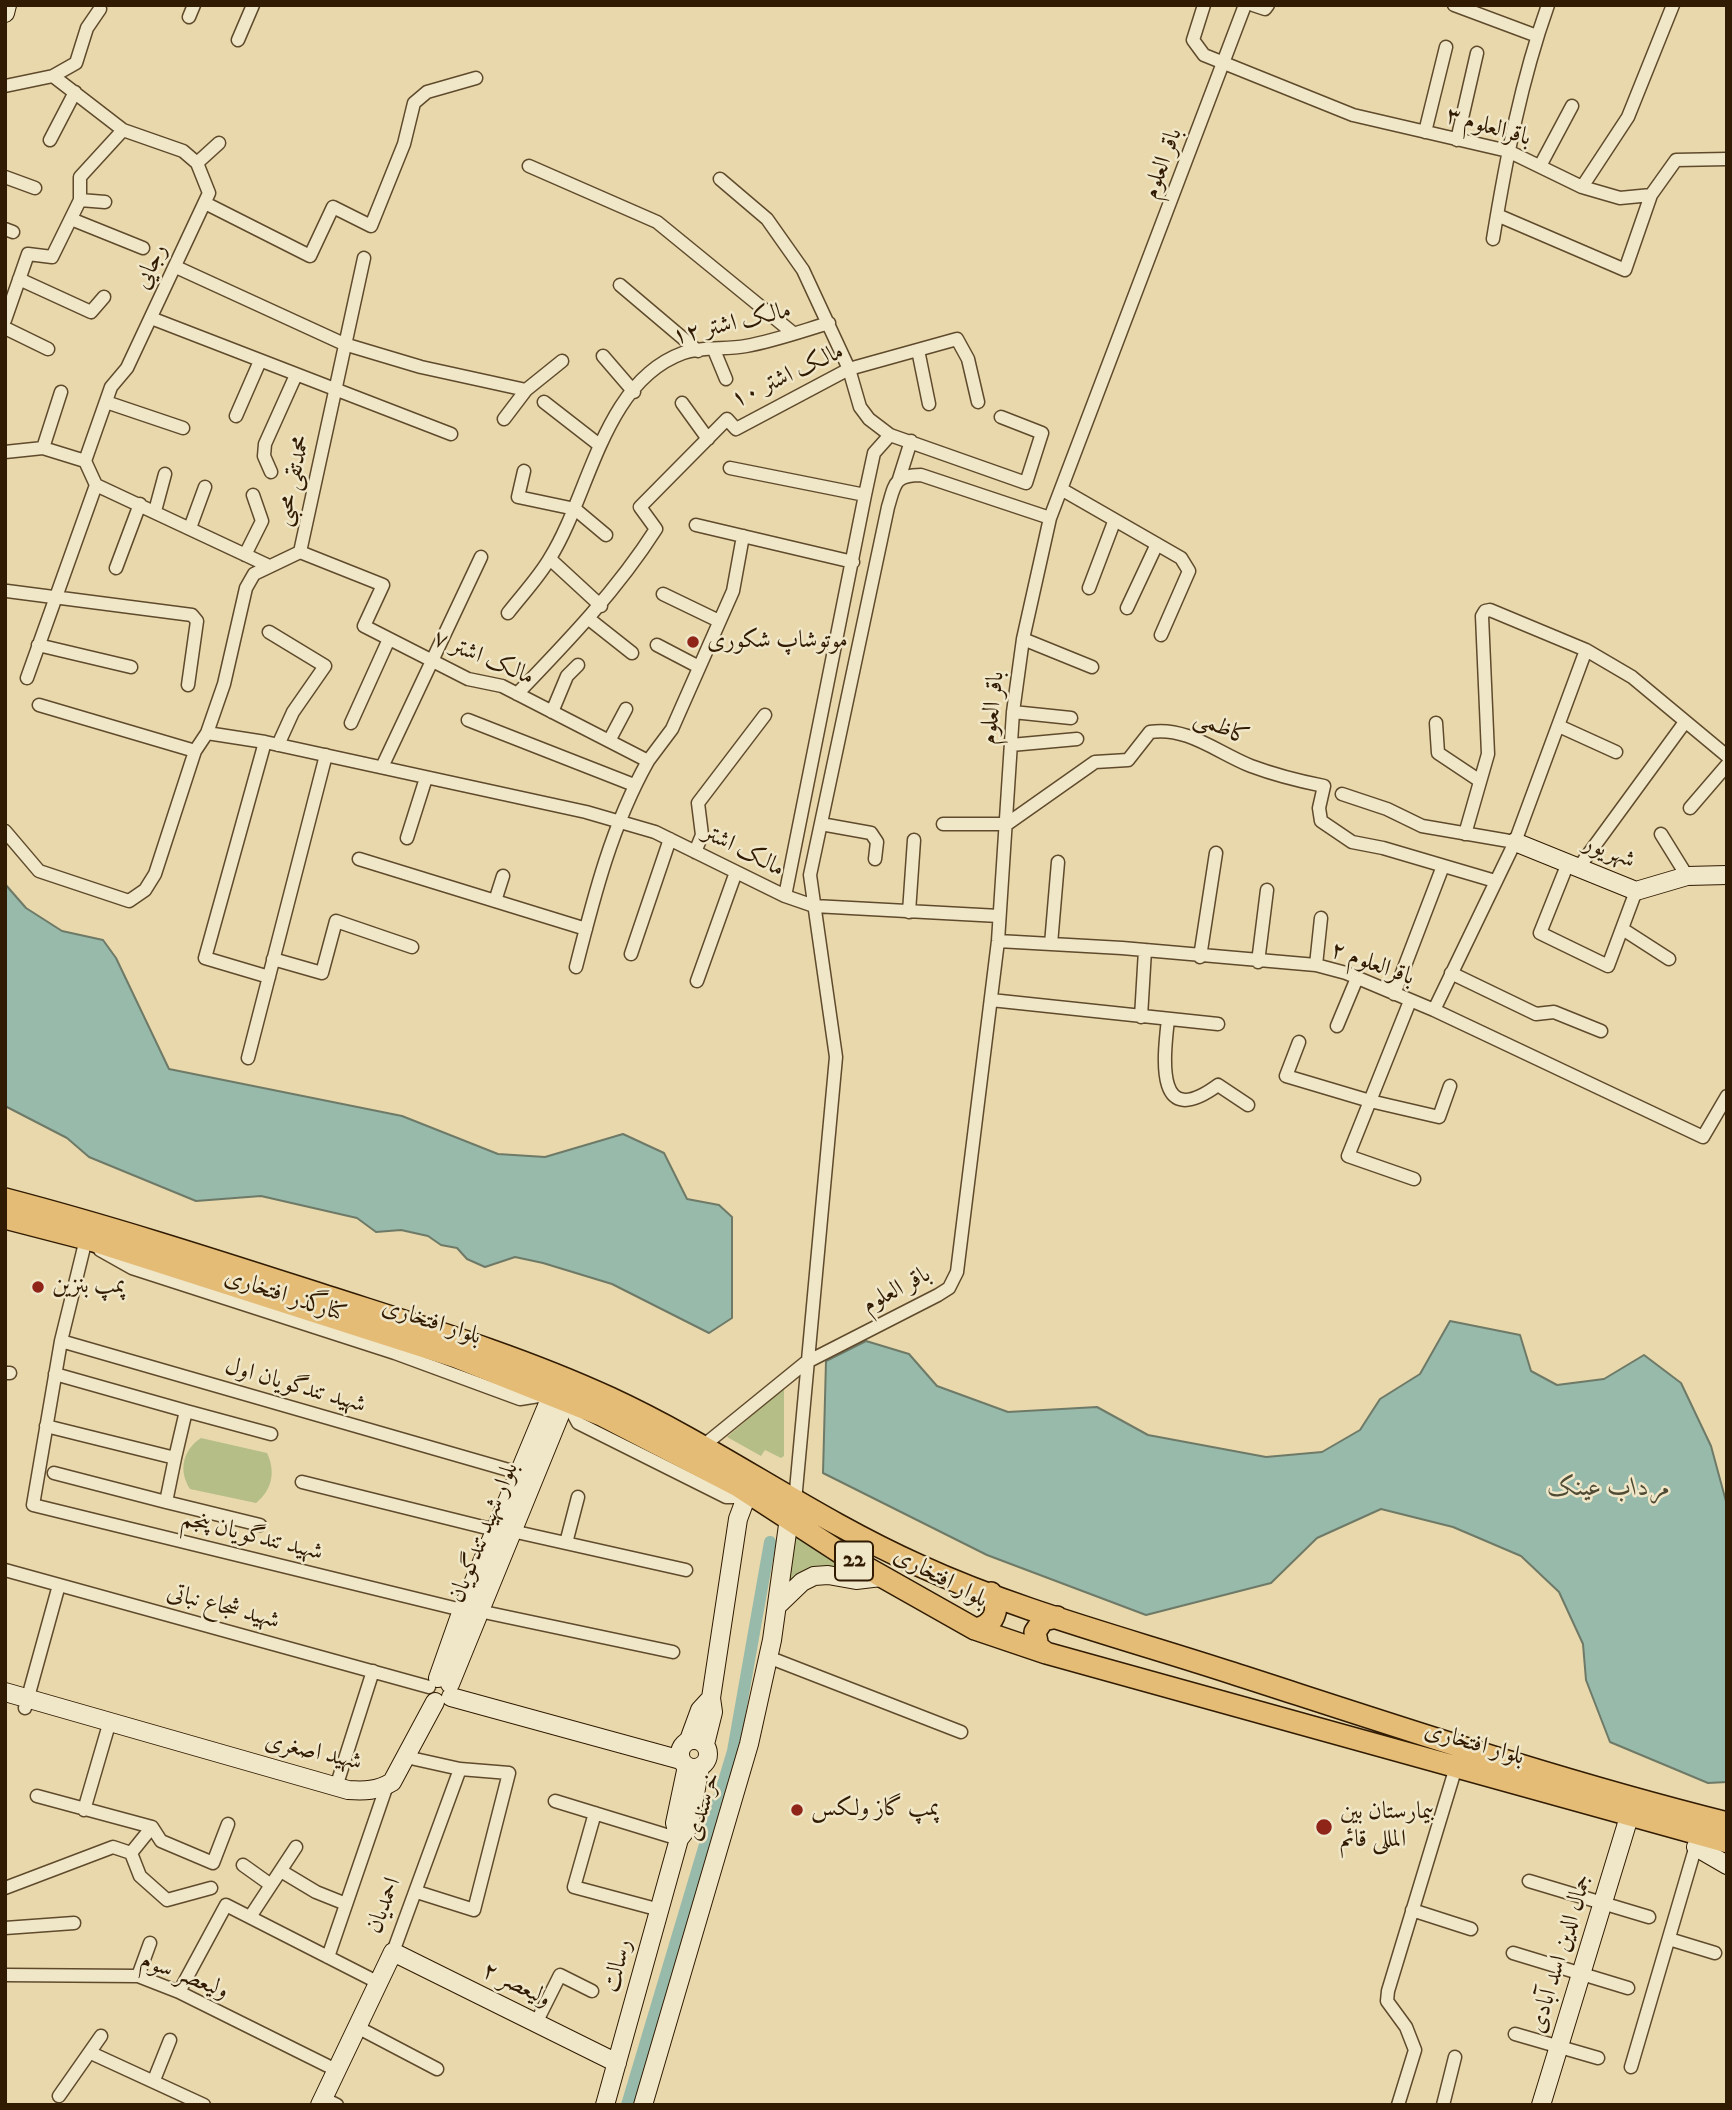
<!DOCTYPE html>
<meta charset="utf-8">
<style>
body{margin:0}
#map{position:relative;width:1732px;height:2110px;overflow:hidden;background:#e8d8ab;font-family:"IM FELL DW Pica",serif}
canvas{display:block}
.frame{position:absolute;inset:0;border:7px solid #311b02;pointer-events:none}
</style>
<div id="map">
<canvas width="1732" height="2110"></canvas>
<div class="frame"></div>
</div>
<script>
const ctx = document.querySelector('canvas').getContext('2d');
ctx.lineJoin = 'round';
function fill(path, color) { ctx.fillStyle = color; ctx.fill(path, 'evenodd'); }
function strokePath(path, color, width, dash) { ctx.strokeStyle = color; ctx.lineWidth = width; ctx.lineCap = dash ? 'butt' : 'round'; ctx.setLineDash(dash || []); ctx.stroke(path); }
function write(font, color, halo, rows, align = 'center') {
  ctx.font = font + ' "IM FELL DW Pica",Amiri,serif'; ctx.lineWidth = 5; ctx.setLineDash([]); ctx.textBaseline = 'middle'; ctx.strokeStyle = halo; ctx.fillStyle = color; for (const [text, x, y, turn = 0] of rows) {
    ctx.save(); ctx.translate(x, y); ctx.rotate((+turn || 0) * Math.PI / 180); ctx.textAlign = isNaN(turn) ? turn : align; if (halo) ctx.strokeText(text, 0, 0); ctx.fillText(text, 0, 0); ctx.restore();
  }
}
const green = new Path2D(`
 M784 1388V1456L781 1458 765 1450 761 1456 727 1437Z
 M201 1438 267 1453C276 1472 272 1490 256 1503L190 1489C178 1470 183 1450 201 1438Z
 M794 1535 849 1569V1571L788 1585Z`);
const water = new Path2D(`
 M5 884 26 908 62 931 103 940 116 958 169 1069 402 1116 498 1154 545 1157 623 1134 664 1153 687 1199 719 1205 732 1217V1318L709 1333 612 1284 543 1263 515 1257 485 1267 467 1259 457 1248 441 1245 428 1236 401 1230 376 1232 357 1218 261 1196 196 1201 89 1157 67 1138 5 1106Z
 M1450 1321 1520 1335 1531 1371 1557 1385 1604 1379 1644 1355 1681 1383 1711 1446 1727 1505V1782L1708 1783 1610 1742 1586 1680 1583 1644 1559 1592 1521 1556 1453 1527 1381 1509 1317 1538 1271 1583 1146 1615 987 1555 823 1473 826 1361 866 1341 909 1354 937 1386 1008 1412 1097 1407 1148 1435 1266 1457 1322 1452 1360 1430 1380 1399 1420 1374Z`);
const canal = new Path2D(`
 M627 2105 733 1751 770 1542`);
const street = new Path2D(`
 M1204 5 1193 40 1204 55 1353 115 1508 151 1582 187 1620 198 1651 195 1676 160 1727 159
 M1253 5 1265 9 1268 5
 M1454 5 1537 36
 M189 17 194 5
 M238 40 253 5
 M53 76 76 63 87 28 100 9
 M5 86 53 76 123 130 183 151 197 163 209 193 127 368 111 387 85 461
 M1425 132 1446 47
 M50 140 75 92
 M1457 140 1477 53
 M197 163 219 143
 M529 166 657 222 793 333
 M1540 166 1572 106
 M5 177 35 188
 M720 179 767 219 803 270 849 369 860 407 869 419 890 435 1026 483 1042 433 1001 417
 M1582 187 1628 117 1673 5
 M80 200 105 202
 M205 203 310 256 333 207 371 226 404 144 414 103 427 92 476 78
 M1497 215 1625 270 1651 195
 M71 219 143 248
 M5 229 13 232
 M1493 239C1506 160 1521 81 1548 5
 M176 267 344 344 421 367 526 390
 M19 279 91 312 104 297
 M620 285 698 351
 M151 318 451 434
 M5 320 28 254 52 257 80 200V177L123 130
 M5 328 48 349
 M714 350 726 379
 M918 350 929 404
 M603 356 634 392
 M106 402 183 428
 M544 402 598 444
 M682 403 708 439
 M236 416 260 361
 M504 419 526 390 562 361
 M43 448 61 392
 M5 452 43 448 85 461 96 485 267 565
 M730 468 865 495
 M524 471 518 497 575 509 606 535
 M271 472 264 456 265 444 296 375
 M899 479 911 441
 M1061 489 1181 558 1189 571 1161 635
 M155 511 165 474
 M696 525 853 562
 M190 528 205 487
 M300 552 383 585 364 626 468 679 502 686 648 761C612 825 594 896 576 967
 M245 555 262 521 253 495
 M550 559 601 606
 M116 568 140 504
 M1089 588 1114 522
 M7 591 192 615 197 621 188 685
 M663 594 719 621
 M1127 608 1157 544
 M508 613C522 595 539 577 550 558 590 494 603 382 683 353 702 346 726 350 746 346 774 341 802 331 829 323
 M589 619 632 653
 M269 632 325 666 293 712 278 745
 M1023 639 1092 667
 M38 645 131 667
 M657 645 699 667
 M27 678 96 485
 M517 694C568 641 617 590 656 529L640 507 727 419 736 429 849 369 957 339 968 359 978 402
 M39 705 195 751
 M552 712 567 676 578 665
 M1013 712 1071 718
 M468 720 634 785
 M351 723 389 639
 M1436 723 1438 753 1480 781
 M1561 727 1616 752
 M207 733 265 742 586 812 655 832 785 896 814 906 999 916
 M609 741 626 709
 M265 742 205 958 269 977
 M1011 745 1077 739
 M648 761 672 729 733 591 743 536
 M382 767 481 557
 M1342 794 1387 809 1422 826 1515 842
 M1690 808 1727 765
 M821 824 871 833 877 842 875 859
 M943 824H1007L1095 762 1128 760 1150 732C1187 726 1218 753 1251 766 1275 775 1299 781 1324 786L1319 808 1321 821 1352 842 1383 848 1495 881
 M5 831 39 871 129 901 145 890 155 874 195 751 207 733 224 684 246 588 254 574 300 552 364 258
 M1465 834 1488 754 1482 616 1485 611 1490 610 1586 650 1632 677 1727 756
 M1661 834 1687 876
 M407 838 426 778
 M695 852 702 835 698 803 765 715
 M359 859 586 929
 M1568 863 1540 933 1608 966 1636 891
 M1579 867 1685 722
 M785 896 865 495 874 453 890 435
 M495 901 503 876
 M909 912 914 840
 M1624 930 1669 959
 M998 941 1122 948 1316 965 1346 973 1434 1010 1703 1137 1727 1096
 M1051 944 1058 862
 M631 954 670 839
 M1200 957 1216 853
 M273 959 322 973 336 921 412 947
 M1258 962 1267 890
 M1316 965 1321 918
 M1451 973 1536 1014 1554 1012 1601 1031
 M697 981 736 872
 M1394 994 1443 866
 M991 1000 1218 1024
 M1410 1001 1348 1156 1414 1179
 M1434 1010 1515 842 1586 650
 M1141 1017 1145 950
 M1168 1019C1164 1056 1154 1132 1218 1085L1248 1105
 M1337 1026 1357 978
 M1299 1042 1286 1076 1370 1101 1439 1117 1450 1086
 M248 1058 326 755
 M86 1239 61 1341 33 1505 462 1610
 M100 1250 132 1268 395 1353 520 1399 545 1395
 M61 1341 519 1473
 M5 1373H10
 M55 1374 186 1411
 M566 1401 578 1423 726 1497H736L748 1492
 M46 1426 175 1458 186 1411 271 1434
 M703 1446 805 1363 938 1295 949 1288 957 1272 998 941 1013 712 1023 639 1050 518 1245 5
 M54 1473 166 1502 175 1458
 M302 1482 495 1530
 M795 1501 836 1057 810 875 888 507C895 484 894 475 921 475L1050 518
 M166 1502 260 1525
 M512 1531 686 1570
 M566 1543 578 1497
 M5 1570 429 1687
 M479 1611 673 1652
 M768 1657 961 1732
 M25 1708 59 1585
 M336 1787 373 1671
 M37 1796 152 1827 161 1841 213 1863 228 1824
 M555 1801 679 1839
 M84 1810 110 1721
 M595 1813 574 1887 660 1910
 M131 1853 152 1827
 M243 1865 271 1885
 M281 1871 316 1892 346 1904
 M1529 1881 1649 1917
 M5 1888 113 1847 131 1853 140 1876 167 1900 211 1888
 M417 1892 474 1910 509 1773 460 1769
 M1412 1910 1471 1929
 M250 1917 296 1847
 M5 1928 74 1923
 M1669 1939 1715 1953
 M393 1952 460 1769 406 1757
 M1513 1953 1628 1988
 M328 1957 387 1785
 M5 1975 138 1976 179 1992 336 2070
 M138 1976 150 1943
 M179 1992 226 1905 379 1983
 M536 2023 560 1975 592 1991
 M357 2027 437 2069
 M1515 2034 1598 2058
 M91 2053 204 2105
 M1631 2067 1697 1842
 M154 2080 170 2040
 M59 2096 101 2036
 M323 2098 337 2105
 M1398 2105 1415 2050 1406 2027 1387 2001 1388 1991 1456 1767
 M1443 2105 1455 2057`);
const secondary = new Path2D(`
 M5 13 7 5
 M1515 842 1636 891 1687 876 1727 875
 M777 1606 802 1582 814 1576 828 1575 856 1580 881 1577
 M438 1678 462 1610 552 1394
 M450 1684 566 1400
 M5 1692 348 1790C365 1791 377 1791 392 1782L435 1702
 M451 1697 681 1760
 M689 1740 700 1710 711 1698
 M680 1754a14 14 0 1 1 28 0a14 14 0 1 1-28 0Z
 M705 1744 713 1712 711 1698 738 1519 748 1492
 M679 1839 675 1823 687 1766
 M1696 1847 1727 1865
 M320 2105 393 1952 617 2063
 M605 2105 679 1839 689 1826 700 1767
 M643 2105 749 1744 772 1640 789 1518
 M1541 2105 1629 1817`);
const highway = new Path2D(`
 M5 1199C116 1228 223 1263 332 1298 425 1328 521 1357 610 1398 716 1447 811 1517 918 1565 1018 1611 1128 1639 1232 1673 1396 1726 1559 1781 1727 1823
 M5 1218 94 1241 456 1357 601 1415 738 1486 844 1555 975 1629 1046 1653 1727 1842
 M975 1629C994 1626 1001 1609 991 1593
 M1046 1653 1038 1647 1035 1632 1043 1620 1057 1617`);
const markers = [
 [693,642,7,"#8f2418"],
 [38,1287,7,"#8f2418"],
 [797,1810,7,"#8f2418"],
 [1324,1827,9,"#8f2418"]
];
const shields = [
 [854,1561,38]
];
const shieldNames = [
 ["22",854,1561]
];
const streetNames = [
 ["باقرالعلوم ۳",1488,128,16],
 ["باقر العلوم",1164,164,-70],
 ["رجایی",152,267,-65],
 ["مالک اشتر ۱۲",732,325,-13],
 ["مالک اشتر ۱۰",788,377,-25],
 ["محمدتقی محبی",294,481,-77],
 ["مالک اشتر ۷",483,659,23],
 ["باقر العلوم",994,708,-84],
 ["کاظمی",1221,729,24],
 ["مالک اشتر",743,852,27],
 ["شهریور",1609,853,22],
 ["باقرالعلوم ۲",1372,965,20],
 ["باقر العلوم",897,1291,-28],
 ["کنارگذر افتخاری",285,1297,18],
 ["بلوار افتخاری",431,1323,18],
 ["شهید تندگویان اول",295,1387,16],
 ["بلوار شهید تندگویان",485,1533,-68],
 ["شهید تندگویان پنجم",252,1537,14],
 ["بلوار افتخاری",940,1579,28],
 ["شهید شجاع نباتی",223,1608,15],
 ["بلوار افتخاری",1474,1745,16],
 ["شهید اصغری",313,1753,13],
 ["خرسندی",704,1807,-73],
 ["احمدیان",385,1906,-69],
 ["جمال الدین اسد آبادی",1562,1954,-73],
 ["رسالت",619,1966,-75],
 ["ولیعصر سوم",184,1977,21],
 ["ولیعصر ۲",516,1986,26]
];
const poiNames = [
 ["موتوشاپ شکوری",707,642],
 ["پمپ بنزین",52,1287],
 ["پمپ گاز ولکس",811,1810],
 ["بیمارستان بین",1340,1813],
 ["المللی قائم",1340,1841]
];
const waterNames = [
 ["مرداب عینک",1609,1490]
];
fill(green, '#b6be88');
fill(water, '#97baaa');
strokePath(water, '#6e7a67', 2);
strokePath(canal, '#97baaa', 12);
strokePath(street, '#5f4a2c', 15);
strokePath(secondary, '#311b02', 20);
strokePath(highway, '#311b02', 24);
strokePath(street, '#f0e6c8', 12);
strokePath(secondary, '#f0e6c8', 18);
strokePath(highway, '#e4bc76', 21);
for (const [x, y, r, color] of markers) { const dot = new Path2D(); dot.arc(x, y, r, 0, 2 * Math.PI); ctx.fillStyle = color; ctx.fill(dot); strokePath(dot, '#f0e6c8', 2.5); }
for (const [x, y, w] of shields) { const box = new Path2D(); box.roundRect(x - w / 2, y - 19.5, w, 39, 5); ctx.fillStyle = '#f0e6c8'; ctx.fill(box); strokePath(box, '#311b02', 2); }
write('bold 23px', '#311b02', null, shieldNames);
write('24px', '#311b02', '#f0e6c8', streetNames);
write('24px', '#311b02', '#f0e6c8', poiNames, 'left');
write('italic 26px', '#504b34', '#f0e6c8', waterNames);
</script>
